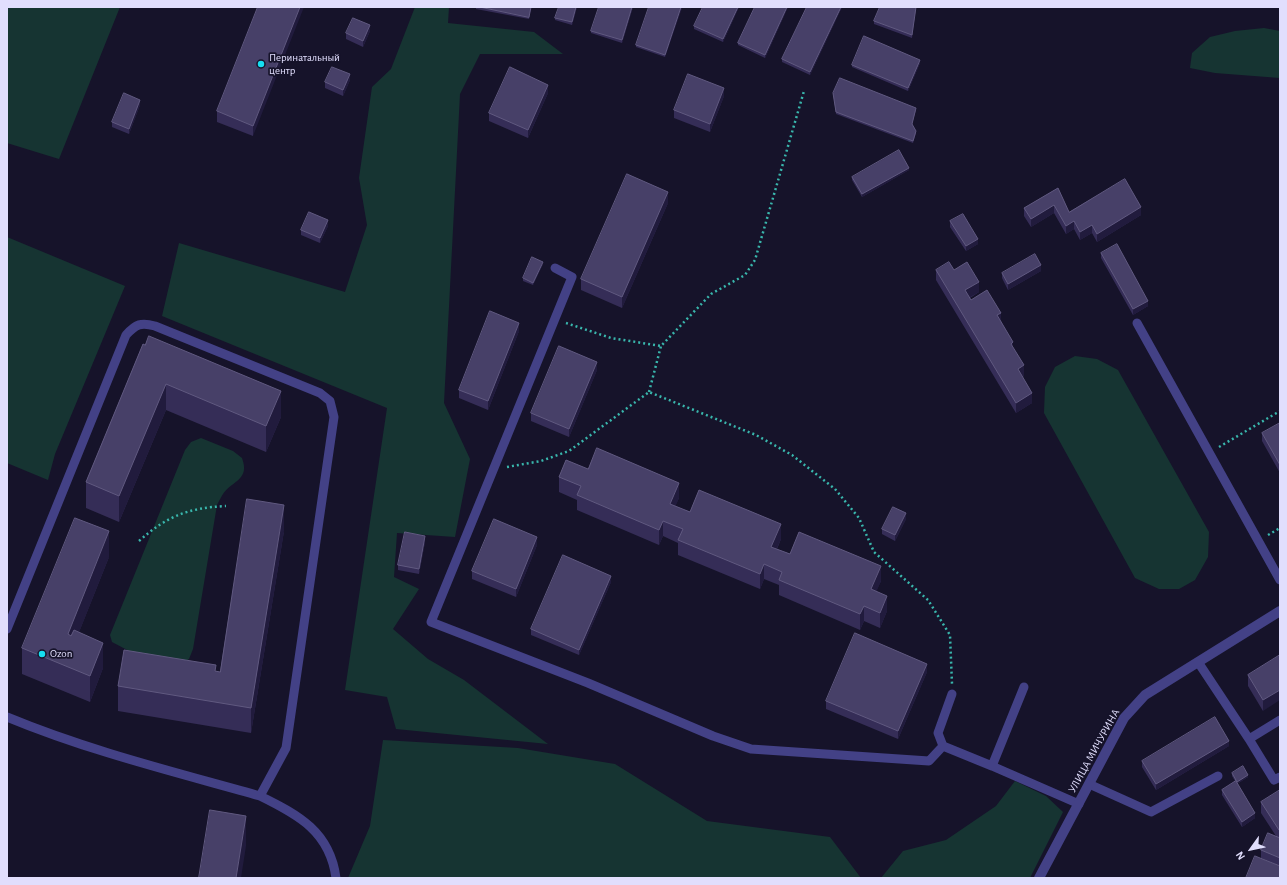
<!DOCTYPE html>
<meta charset="utf-8">
<style>
body{margin:0}
#map{position:relative;width:1287px;height:885px;overflow:hidden;background:#16132a;font-family:"Alegreya Sans",sans-serif}
canvas{display:block}
.frame{position:absolute;inset:0;border:8px solid #e1defd;pointer-events:none}
.north{position:absolute;left:1231px;top:829px;width:40px;height:40px;-webkit-text-stroke:3px #16132a;paint-order:stroke;rotate:237deg;font-size:11px;font-weight:700;line-height:16px;text-align:center;color:#e1defd}
.north::after{content:'';display:block;margin:auto;width:14px;height:18px;background:#e1defd;clip-path:polygon(50% 0,100% 100%,50% 72%,0 100%)}
</style>
<div id="map">
<canvas width="1287" height="885"></canvas>
<div class="frame"></div>
<div class="north">N</div>
</div>
<script>
const ctx = document.querySelector('canvas').getContext('2d');
ctx.lineJoin = 'round';
function fill(path, color) { ctx.fillStyle = color; ctx.fill(path, 'evenodd'); }
function strokePath(path, color, width, dash) { ctx.strokeStyle = color; ctx.lineWidth = width; ctx.lineCap = dash ? 'butt' : 'round'; ctx.setLineDash(dash || []); ctx.stroke(path); }
function write(font, color, halo, rows, align = 'center') {
  ctx.font = font + ' "Alegreya Sans",sans-serif'; ctx.lineWidth = 3.5; ctx.setLineDash([]); ctx.textBaseline = 'middle'; ctx.strokeStyle = halo; ctx.fillStyle = color; for (const [text, x, y, turn = 0] of rows) {
    ctx.save(); ctx.translate(x, y); ctx.rotate((+turn || 0) * Math.PI / 180); ctx.textAlign = isNaN(turn) ? turn : align; if (halo) ctx.strokeText(text, 0, 0); ctx.fillText(text, 0, 0); ctx.restore();
  }
}
const green = new Path2D(`
 M7 7H120L59 159 7 143Z
 M415 7H449L448 23 534 32 563 54H480L460 94 444 403 470 459 455 537 397 533 394 577 419 589 393 629 428 659 464 680 548 744 396 729 387 697 345 690 387 408 162 316 179 243 345 292 367 225 359 178 372 87 391 69Z
 M1264 28 1280 31V78L1215 73 1190 68 1192 53 1210 37 1235 31Z
 M7 237 125 286 55 454 48 480 7 463Z
 M1075 356 1097 359 1118 370 1209 532 1208 557 1195 580 1179 589H1159L1135 578 1044 413 1045 387 1055 367Z
 M201 438 233 451 242 458C250 480 233 480 223 494 221 497 219 501 217 505L193 649 189 659 184 662 133 653 112 642 110 635 185 450 191 442Z
 M383 740 518 748 615 764 707 821 830 837 861 878H348L370 826Z
 M1015 781 1046 796 1063 812 1030 878H881L903 851 946 840 996 806Z`);
const path = new Path2D(`
 M566 323 611 338 661 346 711 294 745 275 755 260 804 91
 M649 392 661 346
 M1219 447 1280 411
 M507 467 541 461 569 451 649 392 756 435 792 455 835 489 859 518 874 552 928 600 950 635 952 684
 M1268 535 1280 528
 M139 541C167 516 188 508 226 506`);
const service = new Path2D(`
 M555 268 572 277 431 622 588 683 713 736 751 749 929 761 943 746
 M1137 323 1280 580
 M7 629 126 335C136 324 141 322 155 326L320 393 330 401 334 417 286 748 260 796
 M1198 662 1249 739 1274 780 1280 777
 M952 694 938 733 943 746 992 766 1079 804
 M7 717C89 751 175 772 260 796 299 815 330 832 336 878
 M1249 739 1280 720
 M992 766 1024 687
 M1089 784 1151 812 1218 776`);
const minor = new Path2D(`
 M1039 878 1124 718 1145 695 1280 611`);
const wall = new Path2D(`
 M258 7 253 136 217 122V111Z
 M476 7H531L529 19 476 9Z
 M577 7 572 25 555 20V18Z
 M633 7 622 43 591 33V31Z
 M682 7 665 57 636 47V45Z
 M739 7 723 42 694 29V26Z
 M755 7H788L765 58 738 45V43Z
 M807 7H842L810 75 782 62V59Z
 M880 7H916L912 38 874 24V21Z
 M1091 7H1102V8Z
 M370 31 363 47 346 39V33Z
 M920 63 908 91 852 67V65Z
 M350 80 343 96 325 88V82Z
 M548 93 528 138 489 121V113Z
 M833 93 916 110 912 124 916 133 913 143 836 114Z
 M724 96 710 132 674 118V110Z
 M140 105 129 134 112 127V122Z
 M909 170 862 197 852 180V177Z
 M1058 188 1069 212 1141 215 1097 242 1092 233 1080 240 1074 229 1066 234 1054 213 1031 227 1024 216V208Z
 M668 203 622 308 581 290V279Z
 M950 221 978 244 966 251 950 227Z
 M328 226 320 243 301 235V230Z
 M1101 253 1148 306 1133 315 1101 258Z
 M543 264 533 285 523 281V278Z
 M936 270H954L979 292 970 298 971 300 1001 321 1013 348 1024 376 1022 377 1032 403 1016 413 936 280Z
 M1041 271 1008 290 1002 278V273Z
 M519 331 488 410 459 398V390Z
 M143 344 281 417 266 452 166 410 119 522 86 508V482Z
 M597 370 569 437 531 421V413Z
 M1280 423V473L1262 441V433Z
 M588 469 679 498 675 506 690 512 781 539 777 549 790 554 881 581 876 591 887 611 880 628 864 621 860 630 779 595V585L764 579 760 589 678 555V543L663 536 659 545 577 510V500L559 492V477Z
 M906 519 895 541 882 534V529Z
 M284 531 251 733 118 711V686L216 671 220 672Z
 M425 542 419 574 398 570V565Z
 M537 545 516 597 472 579V571Z
 M109 557 79 632 103 668 90 702 22 674V648Z
 M611 582 579 655 531 635V629Z
 M1280 655 1263 711 1248 686V675Z
 M927 672 898 739 826 709V701Z
 M1229 746 1156 790 1142 767V761Z
 M1232 773 1248 777 1237 784 1255 818 1242 827 1222 795V790L1235 781 1232 776Z
 M1280 790V866L1261 858V850L1276 836 1261 813V802Z`);
const shadedWall = new Path2D(`
 M300 7H304L253 136V126Z
 M576 7H577L572 25V22Z
 M632 7H633L622 43V40Z
 M681 7H682V8L665 57V55Z
 M738 7H739L723 42V39Z
 M787 7H788L765 58V55Z
 M841 7H842L810 75V72Z
 M370 25V31L363 47V41Z
 M920 60V63L908 91V88Z
 M350 74V80L343 96V90Z
 M548 85V93L528 138V130Z
 M724 88V96L710 132V124Z
 M140 100V105L129 134V129Z
 M909 168V170L862 197V194Z
 M668 192V203L622 308V297Z
 M1054 205V213L1031 227V219Z
 M1141 207V215L1097 242V234Z
 M328 220V226L320 243V238Z
 M1074 221V229L1066 234V226Z
 M1092 225V233L1080 240V232Z
 M978 239V244L966 251V246Z
 M543 262V264L533 285V283Z
 M1041 265V271L1008 290V284Z
 M979 282V292L965 300V290Z
 M1148 301V306L1133 315V309Z
 M1001 313V324L997 315Z
 M519 323V331L488 410V401Z
 M1013 342V353L1011 344Z
 M597 362V370L569 437V429Z
 M1024 365V376L1018 380V369Z
 M166 384V410L119 522V496Z
 M281 391V417L266 452V426Z
 M1032 393V403L1016 413V403Z
 M679 483V498L670 519V504Z
 M284 505V531L251 733V708Z
 M906 513V519L895 541V535Z
 M663 521V536L659 545V530Z
 M781 524V539L771 562V547Z
 M109 531V557L68 660V634Z
 M425 536V542L419 574V569Z
 M537 537V545L516 597V589Z
 M764 564V579L760 589V574Z
 M881 566V581L871 604V589Z
 M611 576V582L579 655V650Z
 M887 596V611L880 628V613Z
 M864 606V621L860 630V614Z
 M103 643V668L90 702V676Z
 M927 664V672L898 739V731Z
 M1280 690V700L1263 711V700Z
 M1229 741V746L1156 790V784Z
 M1248 775V777L1237 784V782Z
 M1255 813V818L1242 827V822Z
 M246 816V846L241 878H236Z
 M1280 829V839L1279 840V830Z`);
const building = new Path2D(`
 M258 7H300L253 126 217 111Z
 M480 7H531L529 17Z
 M559 7H576L572 22 555 18Z
 M599 7H632L622 40 591 31Z
 M649 7H681L665 55 636 45Z
 M703 7H738L723 39 694 26Z
 M755 7H787L765 55 738 43Z
 M807 7H841L810 72 782 59Z
 M880 7H916L912 35 874 21Z
 M353 18 370 25 363 41 346 33Z
 M864 36 920 60 908 88 852 65Z
 M332 67 350 74 343 90 325 82Z
 M510 67 548 85 528 130 489 113Z
 M688 74 724 88 710 124 674 110Z
 M840 78 916 108 912 124 916 131 913 141 836 112 833 93Z
 M124 93 140 100 129 129 112 122Z
 M899 150 909 168 862 194 852 177Z
 M627 174 668 192 622 297 581 279Z
 M1125 179 1141 207 1097 234 1092 225 1080 232 1074 221 1066 226 1054 205 1031 219 1024 208 1058 188 1069 212Z
 M309 212 328 220 320 238 301 230Z
 M963 214 978 239 966 246 950 221Z
 M1117 244 1148 301 1133 309 1101 253Z
 M1035 254 1041 265 1008 284 1002 273Z
 M532 257 543 262 533 283 523 278Z
 M949 262 954 270 967 262 979 282 965 290 971 300 987 290 1001 313 997 315 1013 342 1011 344 1024 365 1018 369 1032 393 1016 403 936 270Z
 M490 311 519 323 488 401 459 390Z
 M149 336 281 391 266 426 166 384 119 496 86 482 143 344 145 345Z
 M559 346 597 362 569 429 531 413Z
 M1280 423V465L1262 433Z
 M597 448 679 483 670 504 690 512 699 490 781 524 771 547 790 554 799 532 881 566 871 589 887 596 880 613 864 606 860 614 779 580 782 572 764 564 760 574 678 540 683 529 663 521 659 530 577 495 581 486 559 477 566 460 588 469Z
 M247 499 284 505 251 708 118 686 124 650 216 665 215 671 220 672Z
 M893 507 906 513 895 535 882 529Z
 M75 518 109 531 68 634 71 636 74 630 103 643 90 676 22 648Z
 M494 519 537 537 516 589 472 571Z
 M405 532 425 536 419 569 398 565Z
 M563 555 611 576 579 650 531 629Z
 M855 633 927 664 898 731 826 701Z
 M1280 655V690L1263 700 1248 675Z
 M1215 717 1229 741 1156 784 1142 761Z
 M1243 766 1248 775 1237 782 1232 773Z
 M1236 781 1255 813 1242 822 1222 790Z
 M1280 790V829L1279 830 1261 802Z
 M210 810 246 816 236 878H199Z
 M1268 833 1280 838V858L1261 850Z
 M1255 856 1280 866V878H1246Z`);
const markers = [
 [261,64,4,"#16def1"],
 [42,654,4,"#16def1"]
];
const poiNames = [
 ["Перинатальный",269,58],
 ["центр",269,71],
 ["Ozon",50,654]
];
const streetNames = [
 ["УЛИЦА МИЧУРИНА",1094,751,-61]
];
fill(green, '#163432');
strokePath(path, '#39b6ac', 2.5, [2, 3]);
strokePath(service, '#434186', 9);
strokePath(minor, '#434186', 10);
fill(wall, '#352d57');
fill(shadedWall, '#211b3d');
fill(building, '#474068');
strokePath(building, '#605980', 1);
for (const [x, y, r, color] of markers) { const dot = new Path2D(); dot.arc(x, y, r, 0, 2 * Math.PI); ctx.fillStyle = color; ctx.fill(dot); strokePath(dot, '#16132a', 1.5); }
write('11px', '#e1defd', '#16132a', poiNames, 'left');
write('11px', '#e1defd', '#16132a', streetNames);
</script>
